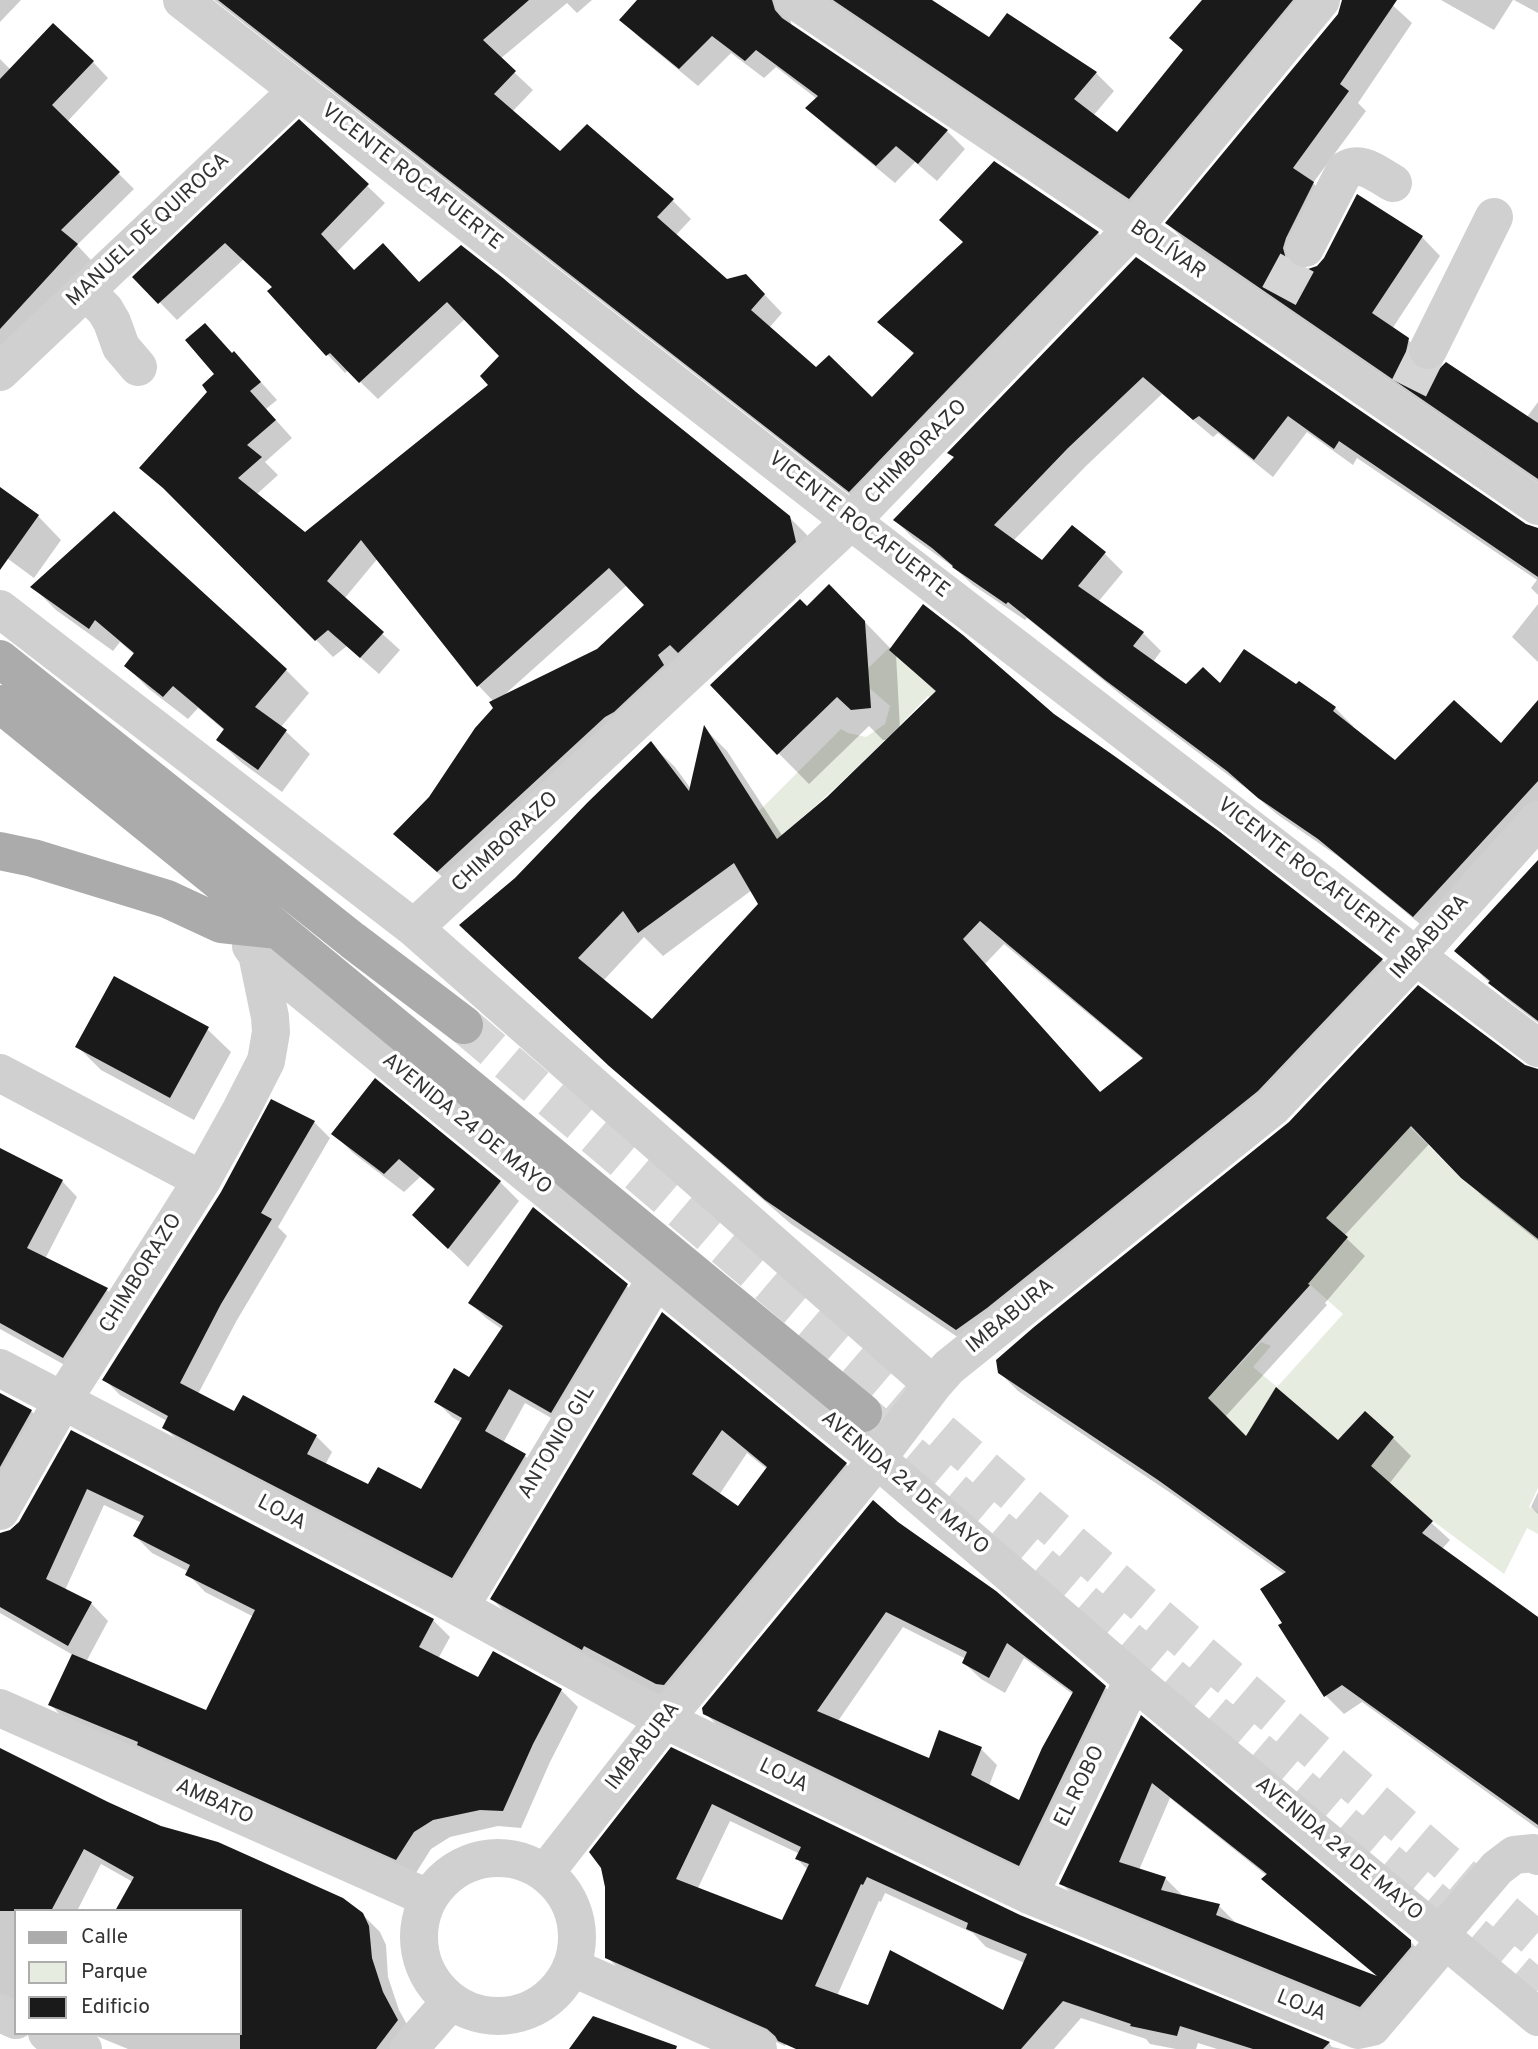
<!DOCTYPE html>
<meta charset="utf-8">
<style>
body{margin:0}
#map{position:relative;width:1538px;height:2049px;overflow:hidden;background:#fff;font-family:Overpass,sans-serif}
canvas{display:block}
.legend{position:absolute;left:14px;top:1909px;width:228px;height:126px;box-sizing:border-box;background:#fff;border:2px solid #adadad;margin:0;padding:9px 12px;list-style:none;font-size:21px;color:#333}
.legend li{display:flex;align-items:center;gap:14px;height:35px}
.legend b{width:35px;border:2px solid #adadad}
</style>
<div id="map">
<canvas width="1538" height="2049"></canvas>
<ul class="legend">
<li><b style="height:9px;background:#ababab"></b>Calle</li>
<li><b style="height:19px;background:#e6ecdf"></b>Parque</li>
<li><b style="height:19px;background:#1a1a1a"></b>Edificio</li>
</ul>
</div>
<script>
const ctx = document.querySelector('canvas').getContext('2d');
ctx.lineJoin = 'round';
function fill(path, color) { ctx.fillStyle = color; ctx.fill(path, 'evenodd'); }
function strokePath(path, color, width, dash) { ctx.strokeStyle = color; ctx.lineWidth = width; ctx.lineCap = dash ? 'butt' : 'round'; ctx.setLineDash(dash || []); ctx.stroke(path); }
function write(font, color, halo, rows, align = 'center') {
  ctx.font = font + ' Overpass,sans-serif'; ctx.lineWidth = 7; ctx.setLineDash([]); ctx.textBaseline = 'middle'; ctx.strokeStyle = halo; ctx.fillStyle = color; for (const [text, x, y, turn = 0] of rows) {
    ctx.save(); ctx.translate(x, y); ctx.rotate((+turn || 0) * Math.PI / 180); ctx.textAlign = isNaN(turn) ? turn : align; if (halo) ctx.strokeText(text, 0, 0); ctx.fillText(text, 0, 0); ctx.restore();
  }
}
const green = new Path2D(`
 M890 647 908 666 972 723 947 713 928 696C880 746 831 794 777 839L759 811 841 729 848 733 866 737 885 724 890 706 858 678Z
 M1410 1127 1461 1178 1538 1239V1488L1529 1507 1538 1512V1534L1527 1528 1504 1574 1433 1521 1277 1388 1233 1457 1208 1398 1261 1342 1271 1346 1253 1367 1277 1387 1343 1314 1286 1263 1332 1256 1348 1237 1326 1218Z`);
const shadow = new Path2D(`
 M0 0H21L0 22Z
 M214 0H592L577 13 567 3 500 59 533 90 512 112 560 153 587 127 673 201 691 219 675 236 727 281 764 294 782 313 769 328 817 369 872 399 915 355 880 322 1098 233 1116 251 868 509Z
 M639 0H800L790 18 792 27 947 131 965 149 937 181 915 162 895 183 826 126 808 108 817 99 776 67 764 78 731 53 698 86 640 38 622 20Z
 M827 0H929L989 39 1096 73 1114 91 1093 116 1117 135 1185 51 1204 0H1328L1148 216Z
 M1344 0H1387L1412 23 1358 103 1366 111 1313 183 1331 202 1303 257 1301 271 1307 272 1318 267 1326 259 1358 197 1422 237 1440 256 1392 329 1408 340 1427 358 1424 372 1527 417 1538 402V483L1185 241 1167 223 1339 15Z
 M1441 0H1513L1494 30Z
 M1514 0H1538V13Z
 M0 59 11 70 93 62 108 78 67 122 134 189 77 245 92 261 0 361Z
 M299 121 385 203 337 252 355 271 419 283 635 393 789 517 807 535 813 560 456 889 413 851 430 798 496 708 494 702 478 685 378 558 344 599 400 650 379 674 347 646 333 657 182 505 141 468 209 392 233 354 251 371 277 400 266 409 292 438 265 462 278 475 256 495 305 534 491 385 501 356 465 319 378 399 348 370 345 373 328 355 270 291 274 288 244 259 177 320 135 277ZM627 585 646 605 598 651 503 696Z
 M1136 259 1525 526 1538 529V595L1531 588 1537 580 1357 458 1353 465 1307 432 1273 477 1218 433 1213 437 1162 394 1086 466 1013 541 1042 563 1072 527 1105 554 1123 572 1098 602 1143 633 1161 651 1153 662 1186 687 1296 686 1299 684 1335 708 1353 726 1352 728 1396 762 1501 746 1538 701V819L1432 934 1339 857 1278 815 1247 789 1125 698 1027 618 1025 620 973 585 952 566 913 538 895 520 956 459 949 453Z
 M10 496 38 516 61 540 34 578 0 553V501Z
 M33 587 286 670 309 693 281 727 310 754 282 792 242 763 218 740 225 731 198 708 188 719 149 689 126 666 135 655 120 642 113 651 56 610Z
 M1538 604V662L1512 637Z
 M807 609 860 617 891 649 1053 715 1219 834 1382 960 1406 983 981 1353 791 1224 635 1089 485 948 516 879 651 744 675 767 691 789 705 729 727 751 783 837 828 798 889 740H883L869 726 809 784 712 686ZM896 654 937 693 900 729ZM752 890 761 905 652 1022 603 981 644 937 663 956ZM1004 944 1144 1060 1101 1093 985 964Z
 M1538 861V1023L1509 1001 1456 951Z
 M207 1029 231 1052 194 1120 101 1070 77 1046Z
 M1525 1067 1538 1071V1241L1482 1196 1430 1143 1344 1236 1365 1256 1325 1303 1327 1305 1225 1417 1246 1439 1339 1443 1393 1438 1411 1456 1389 1484 1450 1540 1442 1549 1538 1619V1829L1362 1702 1344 1714 1326 1696 1285 1623V1575L1178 1498 1018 1391 999 1372 1290 1123Z
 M314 1122 330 1138 278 1227 287 1236 237 1320 198 1394 235 1414 316 1436 332 1452 325 1465 369 1487 422 1491 462 1423 452 1417 436 1401 470 1379 503 1330 486 1318 470 1303 626 1285 642 1301 567 1427 525 1403 503 1443 525 1456 541 1472 468 1593 180 1443 164 1427 167 1421 120 1395 104 1379Z
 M334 1134 500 1182 519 1201 468 1267 434 1234 436 1191 420 1177 404 1192 353 1153Z
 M0 1150 62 1181 77 1197 45 1259 107 1290 122 1305 79 1373 0 1329Z
 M662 1315 846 1464 870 1488 682 1708 517 1624 492 1599ZM747 1453 768 1470 739 1509 719 1495Z
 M0 1395 31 1411 49 1428 0 1514Z
 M72 1432 433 1620 450 1637 438 1659 478 1679 561 1690 578 1707 550 1762 521 1828 498 1826 450 1837 431 1849 414 1876 67 1722 50 1704 73 1655 0 1613V1534L11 1532 20 1523ZM104 1505 142 1523 135 1536 152 1553 189 1572 188 1574 205 1592 254 1617 207 1713 86 1662 108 1621 91 1603 65 1590Z
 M1538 1492V1514L1531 1507Z
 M873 1502 1105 1687 1121 1704 1036 1881 722 1730 705 1713ZM903 1627 966 1659 964 1663 981 1679 1005 1693 1024 1658 1074 1695 1020 1802 989 1786 997 1765 981 1749 930 1760 838 1721Z
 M1141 1717 1410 1941 1427 1959 1378 2023 1078 1900 1061 1883ZM1170 1798 1267 1876 1264 1879 1281 1896 1379 1978 1236 1923 1219 1906 1182 1895 1165 1878 1139 1870Z
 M672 1749 1020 1917 1329 2043 1332 2047 1342 2049H1217L1198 2043 1196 2049H1176L1150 2044 1146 2039 1081 2018 1054 2049H808L789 2040 785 2046 626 1976 607 1957ZM730 1821 800 1854 797 1859 808 1870 783 1922 697 1890ZM885 1893 973 1933 986 1947 1025 1963 1004 2012 869 2007 837 1996 879 1901 881 1902Z
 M0 1750 108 1804 362 1914 380 1932 386 1945 388 1977 399 2010 414 2037 405 2049H128L89 2033H240V1911L133 1882 101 1864 77 1911H16V2003L0 1995Z`);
const stream = new Path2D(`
 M1531 1930 1538 1923`);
const building = new Path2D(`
 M218 0H529L483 40 516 71 494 94 560 151 587 124 674 199 657 217 727 279 746 274 765 294 751 310 816 367 829 355 872 397 914 353 877 322 963 242 939 220 994 161 1099 232 849 492Z
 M637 0H772L775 10 782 18 948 130 918 164 896 146 876 166 805 108 818 96 756 50 745 61 712 36 679 69 619 20Z
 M833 0H932L989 37 1007 13 1097 72 1074 99 1117 132 1183 50 1169 38 1202 0H1293L1129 199Z
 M1342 0H1397L1340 84 1349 91 1293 168 1314 182 1286 238 1283 248 1286 259 1294 267 1305 270 1317 266 1324 258 1357 194 1423 236 1372 313 1409 338 1406 352 1409 361 1418 369 1430 372 1439 369 1446 362 1538 423V479L1165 223 1338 14Z
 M53 23 94 61 52 105 120 172 61 230 78 244 0 329V79Z
 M299 119 369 184 321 234 354 270 383 243 419 282 461 245 503 278 636 392 790 516 796 542 678 653 670 645 658 655 664 665 614 712 605 717 437 872 393 834 429 797 475 728 493 708 489 702 597 649 644 605 609 568 477 687 361 540 327 581 384 632 360 658 328 630 315 641 163 488 139 468 207 392 202 385 214 374 185 340 205 323 232 353 234 351 261 382 250 391 276 420 247 445 262 457 238 478 305 532 488 385 480 376 499 356 447 302 359 383 330 353 326 356 267 291 272 287 225 243 158 304 132 277Z
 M1136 257 1526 524 1538 528V577L1339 441 1334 449 1288 416 1254 460 1199 416 1193 420 1143 377 1068 448 994 525 1042 560 1072 525 1106 552 1078 586 1144 632 1133 646 1186 684 1203 667 1220 683 1244 649 1296 684 1299 681 1336 707 1333 711 1395 760 1454 700 1501 743 1538 700V781L1413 917 1318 839 1258 798 1227 771 1105 680 1008 602 1006 604 952 567 953 566 932 548 893 520 954 457 947 453Z
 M0 487 39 515 0 570Z
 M114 511 287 669 255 707 287 730 258 770 216 740 224 729 173 686 163 697 124 666 134 653 95 620 89 629 30 587Z
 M829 584 865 621 871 708 851 710 837 697 777 755 710 685 800 599 807 606Z
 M923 604 963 635 1054 714 1113 755 1220 832 1383 959 1258 1091 987 1308 956 1330 765 1200 609 1066 459 925 515 878 588 802 651 741 689 791 704 725 777 839 827 797 936 691 889 650ZM734 863 758 904 652 1019 578 958 623 911 638 933ZM980 921 1143 1058 1100 1092 963 939Z
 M1538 860V1021L1488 983 1490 981 1454 951Z
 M114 976 209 1027 170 1098 75 1047Z
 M1418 985 1525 1065 1538 1069V1239L1461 1178 1411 1126 1326 1218 1348 1237 1308 1284 1310 1285 1208 1398 1246 1436 1276 1387 1338 1440 1365 1411 1394 1437 1371 1466 1433 1521 1422 1533 1538 1617V1825L1342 1685 1324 1697 1278 1625 1282 1623 1260 1589 1286 1572 1158 1480 998 1373 996 1360 1034 1327 1289 1122Z
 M375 1078 501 1181 448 1249 412 1215 435 1189 399 1159 384 1174 331 1134Z
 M271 1099 315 1121 261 1213 272 1219 221 1304 180 1383 234 1411 243 1395 317 1435 307 1454 368 1484 378 1467 421 1489 462 1418 434 1402 454 1368 469 1377 503 1326 468 1303 533 1207 628 1284 551 1413 509 1389 485 1431 526 1454 452 1578 162 1428 168 1416 102 1380 221 1192Z
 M0 1148 63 1180 27 1248 108 1288 63 1358 0 1323Z
 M662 1312 847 1463 664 1685 656 1684 584 1646 582 1650 490 1599ZM722 1430 767 1467 738 1506 692 1474Z
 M0 1393 32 1410 0 1467Z
 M71 1430 434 1619 419 1647 478 1677 493 1651 562 1689 533 1744 503 1811 480 1810 433 1820 414 1832 396 1860 137 1745 138 1742 48 1705 72 1654 206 1710 255 1610 185 1575 190 1565 133 1536 144 1516 87 1489 46 1579 92 1602 68 1646 0 1607V1533L10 1530 19 1522Z
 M873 1500 898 1522 996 1591 1106 1686 1019 1866 703 1714 702 1708ZM886 1612 967 1652 962 1663 989 1678 1007 1643 1073 1692 1042 1748 1019 1800 971 1775 982 1747 939 1730 929 1758 817 1711Z
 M1141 1715 1411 1940V1947L1360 2007 1059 1884ZM1152 1783 1267 1874 1261 1879 1377 1976 1216 1915 1220 1904 1161 1890 1166 1877 1119 1862Z
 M671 1747 1020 1915 1330 2042 1323 2049H1253L1180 2026 1177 2036 1130 2026 1131 2024 1063 2001 1021 2049H796L778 2041 775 2036 767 2029 605 1958V1887L601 1868 589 1852ZM712 1804 801 1847 795 1859 809 1864 782 1920 676 1879ZM867 1877 968 1923 966 1929 1027 1954 1003 2010 890 1950 868 2005 815 1986 861 1884 863 1885Z
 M0 1748 108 1802 161 1826 218 1842 343 1898 363 1913 369 1926 372 1958 383 1992 398 2020 376 2049H240V1911H115L134 1877 84 1849 51 1911H0Z
 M593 2016 677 2046 676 2049H569Z`);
const minorTunnel = new Path2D(`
 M1279 296 1305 248
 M1409 388 1428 350`);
const majorTunnel = new Path2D(`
 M464 1025 1538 1941
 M867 1417 1538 1990`);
const minor = new Path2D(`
 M182 0 851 521 1416 956 1538 1048
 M794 0 1133 228 1538 506
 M1305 248 1345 170C1361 159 1378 175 1393 183
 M86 291 105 310 112 322 121 347 138 367
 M1428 350 1494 217
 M0 372 297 91
 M0 609 414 928 933 1385
 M414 928 851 521 1133 228 1321 0
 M257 954 877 1459 1133 1680 1538 2017
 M0 1073 202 1180
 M0 1368 440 1597 665 1720 1029 1895 1358 2030 1372 2027 1438 1949 1450 1923 1497 1868 1514 1855 1534 1853 1538 1856
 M0 1511 63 1400 202 1180 241 1110 266 1061 271 1032 270 1017 257 954 251 946
 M460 1607 656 1279
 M0 1708 428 1898
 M419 1937a79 79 0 1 1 158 0a79 79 0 1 1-158 0Z
 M545 1873 670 1713 864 1476 933 1385 949 1367 1273 1107 1416 956 1538 820
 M1029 1895 1133 1680
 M571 1967 758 2049
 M0 2013 16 2020
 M47 2033 83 2049
 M409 2049 451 2001`);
const major = new Path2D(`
 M0 659 352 940 464 1025
 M0 704 231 891 863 1413
 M0 851 33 858 167 899 221 924 278 930`);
const streetNames = [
 ["VICENTE ROCAFUERTE",411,178,38],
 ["MANUEL DE QUIROGA",149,231,-43],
 ["BOLÍVAR",1167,251,35],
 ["CHIMBORAZO",917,453,-46],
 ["VICENTE ROCAFUERTE",858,526,38],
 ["CHIMBORAZO",506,843,-43],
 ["VICENTE ROCAFUERTE",1307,872,38],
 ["IMBABURA",1431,938,-48],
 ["AVENIDA 24 DE MAYO",466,1125,39],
 ["CHIMBORAZO",142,1274,-58],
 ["IMBABURA",1011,1317,-39],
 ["ANTONIO GIL",558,1443,-59],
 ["AVENIDA 24 DE MAYO",904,1484,40],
 ["LOJA",281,1514,28],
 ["IMBABURA",644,1747,-52],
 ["LOJA",783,1777,26],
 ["EL ROBO",1081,1787,-64],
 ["AMBATO",214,1803,24],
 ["AVENIDA 24 DE MAYO",1338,1850,40],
 ["LOJA",1301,2007,22]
];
fill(green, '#e6ecdf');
fill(shadow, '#0003');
strokePath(stream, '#cfe2ee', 10);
fill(building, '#1a1a1a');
strokePath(minorTunnel, '#d6d6d6', 38, [38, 19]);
strokePath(majorTunnel, '#d6d6d6', 38, [38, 19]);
strokePath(minor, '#d0d0d0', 38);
strokePath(major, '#ababab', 38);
write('21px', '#333', '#fff', streetNames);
</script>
